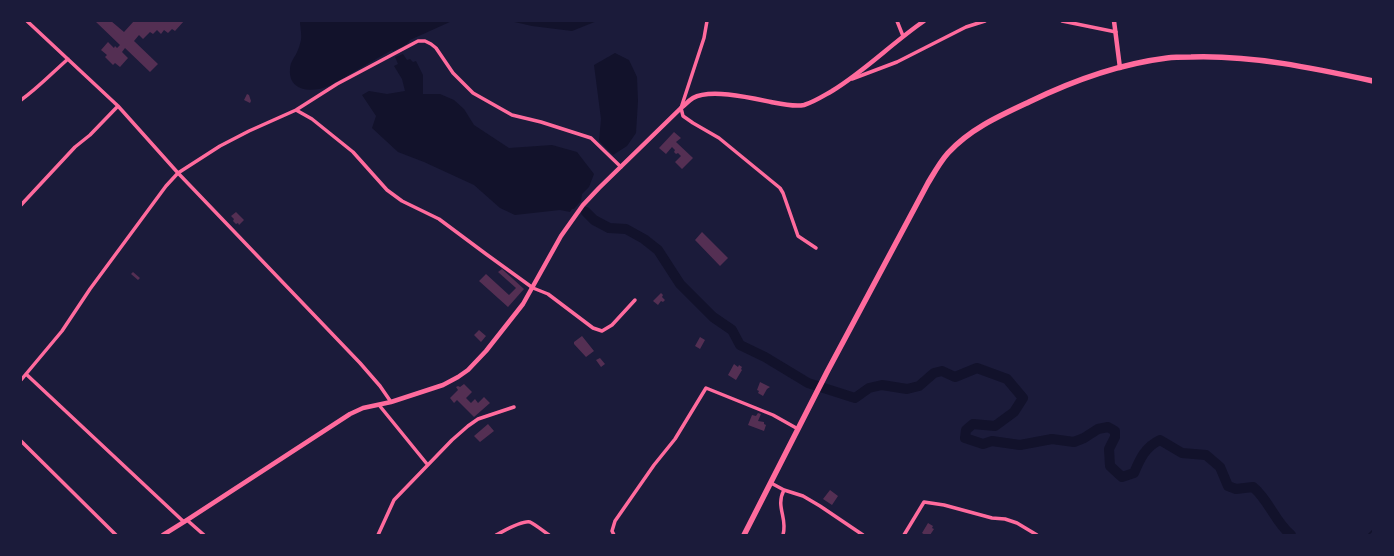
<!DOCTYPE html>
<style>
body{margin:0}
#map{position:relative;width:1394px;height:556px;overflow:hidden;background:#1b1b3a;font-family:Barlow,sans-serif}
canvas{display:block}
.frame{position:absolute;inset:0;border:22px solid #1b1b3a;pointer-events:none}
</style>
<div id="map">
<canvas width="1394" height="556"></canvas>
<div class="frame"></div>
</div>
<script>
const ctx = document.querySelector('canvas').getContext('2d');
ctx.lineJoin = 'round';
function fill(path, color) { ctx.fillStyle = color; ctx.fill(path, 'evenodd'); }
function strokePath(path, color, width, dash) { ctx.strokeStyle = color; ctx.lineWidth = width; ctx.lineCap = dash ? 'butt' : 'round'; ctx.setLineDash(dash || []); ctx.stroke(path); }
const water = new Path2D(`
 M300 21H452L410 40C407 46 399 48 393 51L392 50 329 86C313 93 288 92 290 69 290 62 295 57 297 52 299 48 300 44 301 40 302 34 300 27 300 21Z
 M510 21H597L572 31 532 26Z
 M615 53 629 60 637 77 638 101 636 133 627 146 613 155 599 141 601 119 594 65Z
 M403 54 407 60 410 59 413 62 416 61 423 75V94H440L454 100 464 109 474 125 509 148 552 145 577 152 594 174 589 187 582 194 581 201 574 209H572L570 212 560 210 515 215 500 208 474 185 424 162 398 152 372 128 376 116 362 95 369 91 387 94 405 91 402 79 394 66 398 64 395 57Z`);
const stream = new Path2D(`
 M1368 535 1373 530`);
const river = new Path2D(`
 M586 212 594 220 609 228 626 229 644 239 658 250 680 284 713 317 732 330 740 345 765 357 808 383 855 398 869 388 882 385 907 389 919 386 934 373 942 371 955 377 977 368 1007 379 1023 398 1014 412 995 426 973 424 966 430 965 438 983 444 992 441 1020 445 1052 439 1074 442 1084 438 1098 429 1108 427 1115 431V437L1109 449 1110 466 1122 477 1134 473C1140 459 1145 447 1160 440L1182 453 1206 455 1220 467 1228 486 1236 489 1253 487C1269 500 1275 522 1291 535`);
const building = new Path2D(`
 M95 21H111L124 32 134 21H184L175 31 172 29 168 33 164 30 161 34 157 30 153 34 150 32 143 39 139 35 134 41 158 64 150 72 125 48 122 52 128 58 120 67 115 63 113 65 105 57 107 55 101 50 108 42 114 48 115 46 117 48 120 45Z
 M247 94 249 95 251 101 250 103 244 100Z
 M674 132 681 138 676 142 693 158 682 169 675 162 681 156 678 153 676 154 674 152 675 150 672 147 666 154 659 148Z
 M236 212 244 220 239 225 238 223 236 224 233 221 234 219 231 216Z
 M702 232 728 258 720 266 695 240Z
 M502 269 524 289 508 307 479 281 486 274 509 295 516 288 498 272Z
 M133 272 140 278 138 280 131 274Z
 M661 293 663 295 662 297 665 300 663 302 661 301 658 305 653 301Z
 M479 330 486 336 481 342 474 335Z
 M582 336 594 351 586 357 574 344V342Z
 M700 337 705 340 700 349 695 346Z
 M600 358 605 364 601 367 596 360Z
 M734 364 738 367 739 365 742 367 741 369 742 370 736 380 728 375Z
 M760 382 770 387 767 389 763 396 758 393 759 391 757 390Z
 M464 384 472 392 466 398 471 403 475 399 478 403 484 397 490 403 474 417 457 400 454 403 450 398 458 390 456 387 458 386 460 387Z
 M758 413 761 414 758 421 764 422V424L766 425 764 431 748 425 752 415 756 416Z
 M488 424 494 431 480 442 474 436Z
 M830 490 838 496 832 505 823 499Z
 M928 523 933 526 932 528 934 529 930 535H925L922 533Z`);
const minor = new Path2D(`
 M27 21 118 106 178 173 360 363 380 386 391 402
 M707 21 704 38 681 108 683 116 693 123 719 138 780 188 783 193 798 236 816 248
 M897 21 903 36
 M1062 21 1116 32
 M852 79 897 62 966 27 985 21
 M21 100C38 88 52 73 68 59
 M296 110 312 119 353 152 387 190 402 201 439 219 486 254 533 288 548 294 593 328 602 331 612 325 635 300
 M21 205 75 147 90 135 118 106
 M26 374 184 522
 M21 380 62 331 90 289 166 186 178 173 220 146 249 131 296 110 337 84 418 41H425L431 44 436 48 453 73 473 93 512 115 541 122 591 138 621 167
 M379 405 427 464
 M21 441 116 535
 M771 483 784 490 803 496 820 506 863 535
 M187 520 204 535
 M378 535 394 500 452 440 468 426 478 419 514 407
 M496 535C504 531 522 520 530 522 536 525 543 531 549 535
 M614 535 612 531 615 521 654 465 675 439 706 388 773 415 798 429
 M783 535C788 518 775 507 784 490
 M904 535 924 502 944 505 992 518 1005 519 1017 523 1037 535`);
const tertiary = new Path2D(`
 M1114 21 1120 68
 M163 535 187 520 350 414 363 408 391 402 443 385 458 377 468 370 486 351 523 304 561 236 583 205 599 188 681 108C685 105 688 101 693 98 710 88 752 98 771 102 781 104 794 107 804 105 814 102 823 96 832 91 865 71 892 43 924 21`);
const primary = new Path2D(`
 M744 535 827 372 928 183C934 173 940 162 948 153 970 129 999 116 1029 102 1072 81 1119 64 1167 58 1174 57 1183 57 1191 57 1252 55 1313 68 1373 81`);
fill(water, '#12122b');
strokePath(stream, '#12122b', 1.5);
strokePath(river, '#12122b', 10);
fill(building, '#542f53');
strokePath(minor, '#ff6b9d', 3.5);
strokePath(tertiary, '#ff6b9d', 4.5);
strokePath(primary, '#ff6b9d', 5.5);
</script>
